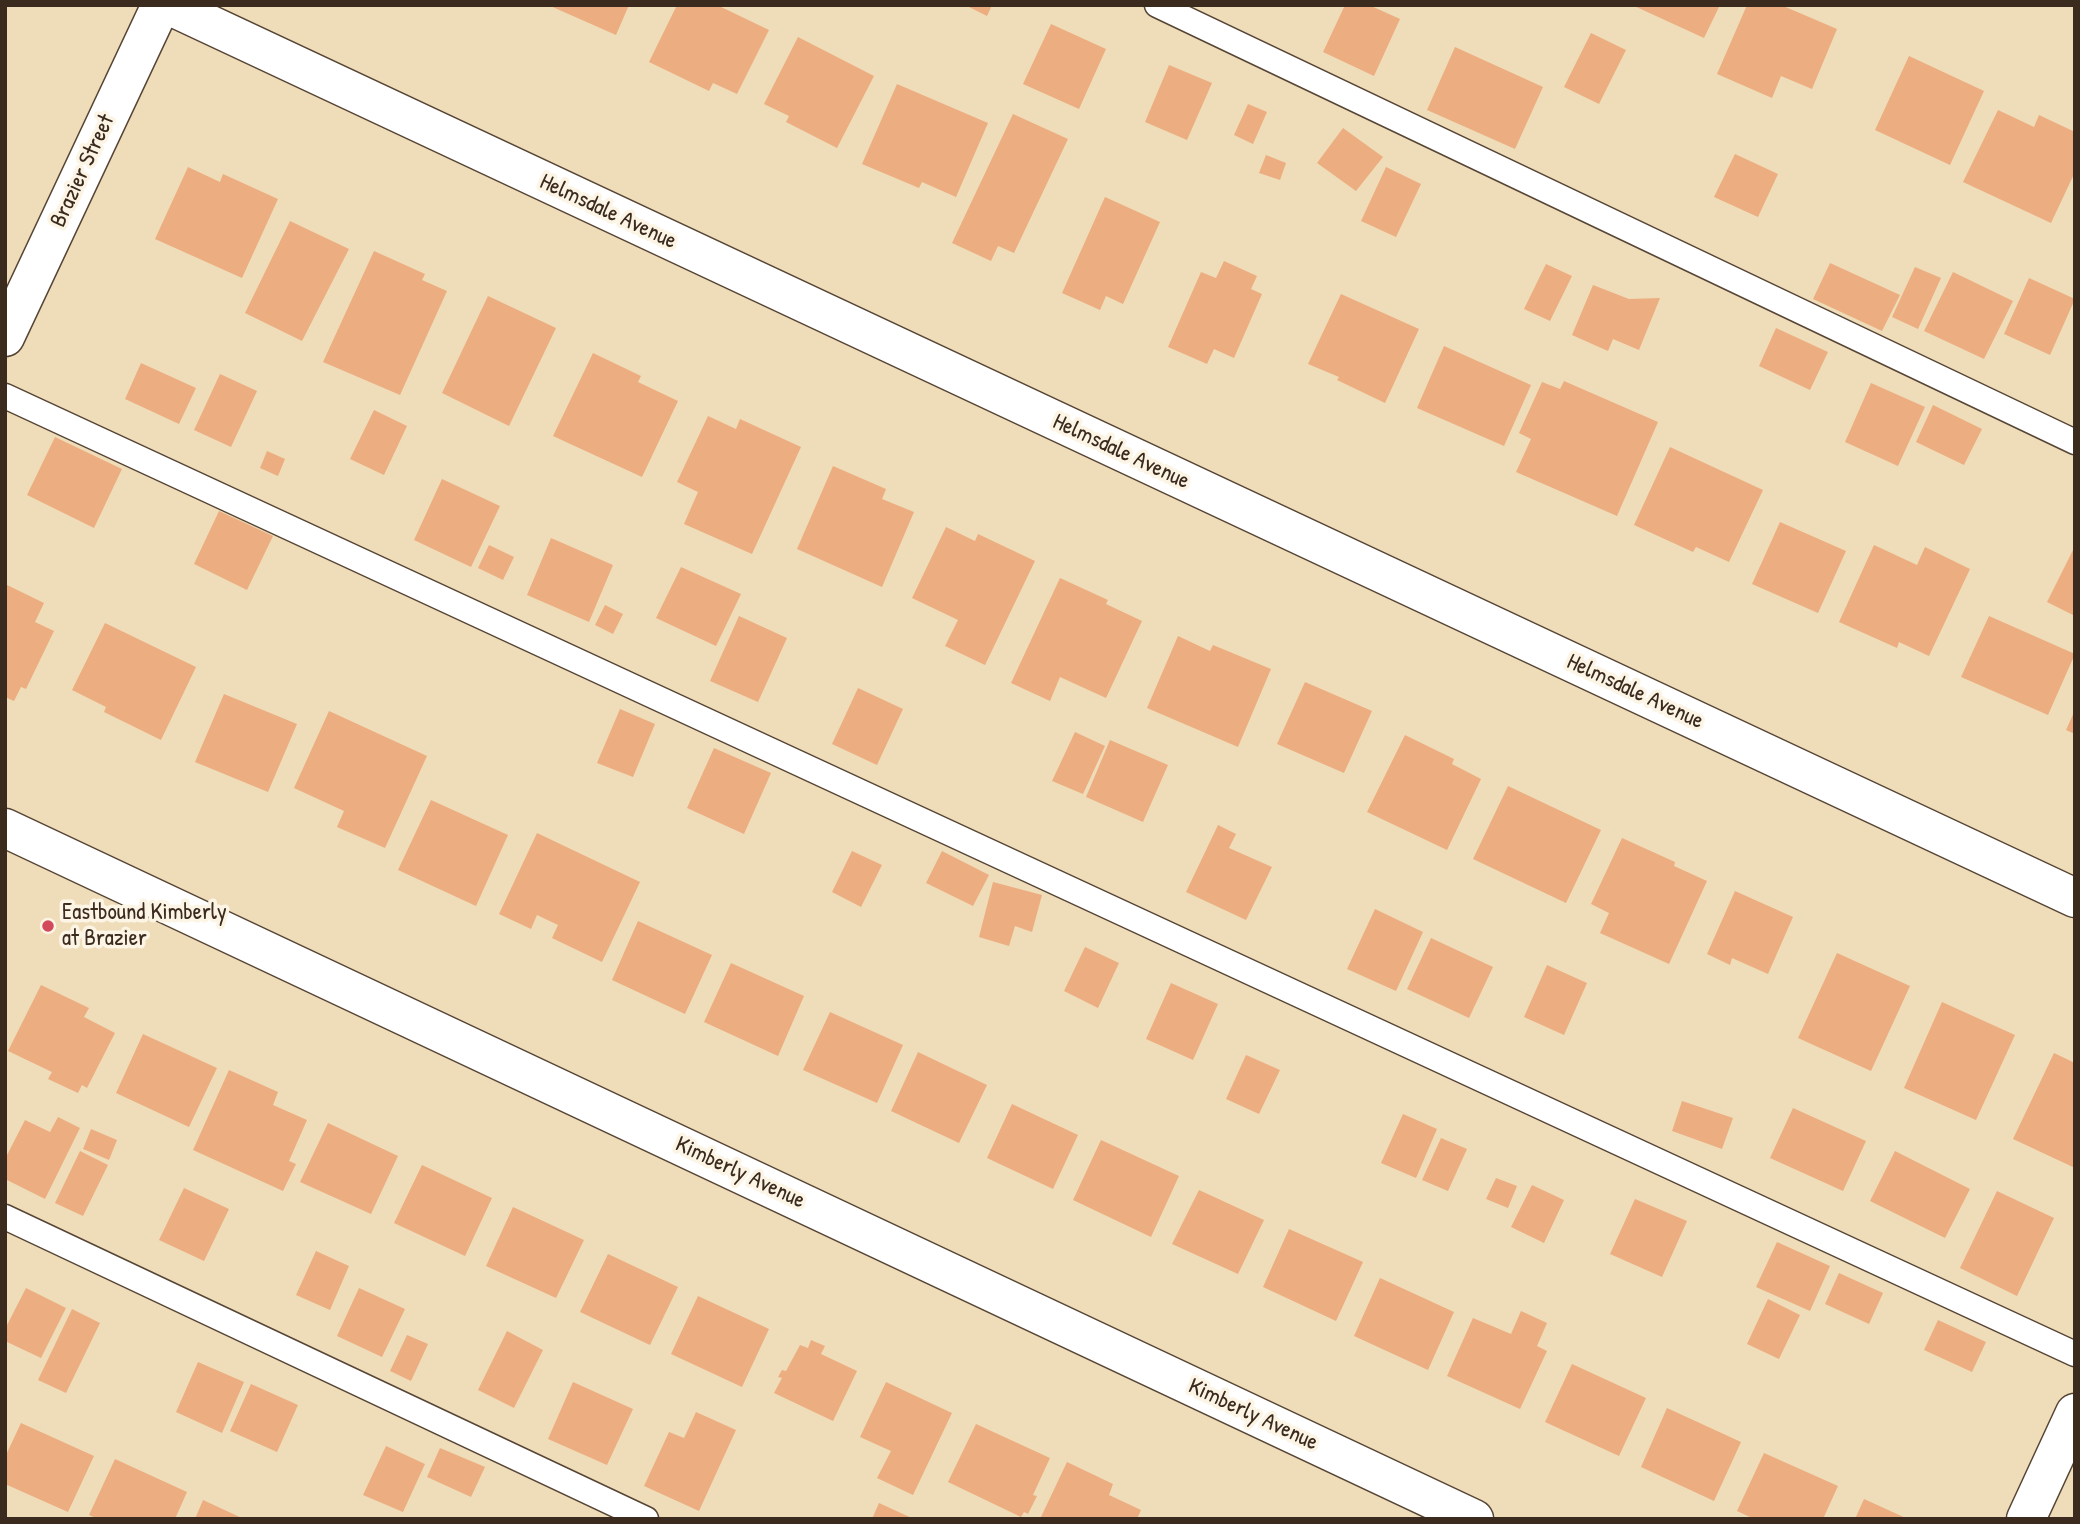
<!DOCTYPE html>
<style>
body{margin:0}
#map{position:relative;width:2080px;height:1524px;overflow:hidden;background:#efdcb9;font-family:"Patrick Hand",sans-serif}
canvas{display:block}
.frame{position:absolute;inset:0;border:7px solid #3b2a1e;pointer-events:none}
</style>
<div id="map">
<canvas width="2080" height="1524"></canvas>
<div class="frame"></div>
</div>
<script>
const ctx = document.querySelector('canvas').getContext('2d');
ctx.lineJoin = 'round';
function fill(path, color) { ctx.fillStyle = color; ctx.fill(path, 'evenodd'); }
function strokePath(path, color, width, dash) { ctx.strokeStyle = color; ctx.lineWidth = width; ctx.lineCap = dash ? 'butt' : 'round'; ctx.setLineDash(dash || []); ctx.stroke(path); }
function write(font, color, halo, rows, align = 'center') {
  ctx.font = font + ' "Patrick Hand",sans-serif'; ctx.lineWidth = 7; ctx.setLineDash([]); ctx.textBaseline = 'middle'; ctx.strokeStyle = halo; ctx.fillStyle = color; for (const [text, x, y, turn = 0] of rows) {
    ctx.save(); ctx.translate(x, y); ctx.rotate((+turn || 0) * Math.PI / 180); ctx.textAlign = isNaN(turn) ? turn : align; if (halo) ctx.strokeText(text, 0, 0); ctx.fillText(text, 0, 0); ctx.restore();
  }
}
const building = new Path2D(`
 M548 5H629L616 35Z
 M677 5H717L769 30 737 94 713 83 709 91 649 62Z
 M965 5H992L987 16Z
 M1345 5H1369L1400 19 1374 76 1323 52Z
 M1632 5H1720L1704 38Z
 M1747 5H1781L1837 29 1812 89 1781 76 1772 98 1717 74Z
 M1051 24 1106 49 1079 109 1023 84Z
 M1591 33 1626 50 1599 104 1564 87Z
 M798 37 874 76 837 148 786 122 789 116 764 104Z
 M1455 47 1543 87 1515 149 1427 110Z
 M1909 56 1984 91 1950 165 1875 130Z
 M1169 65 1212 83 1187 140 1145 122Z
 M897 84 988 123 956 197 922 182 919 188 862 164Z
 M1248 104 1267 112 1253 144 1234 135Z
 M1998 110 2034 127 2039 115 2075 132V172L2051 223 1963 182Z
 M1013 114 1068 139 1014 253 998 246 991 261 952 243Z
 M1343 128 1383 157 1356 191 1317 163Z
 M1735 154 1778 174 1758 217 1714 197Z
 M1266 155 1286 163 1280 180 1259 173Z
 M188 167 220 182 223 174 278 199 242 278 155 239Z
 M1386 167 1421 184 1396 237 1361 221Z
 M1105 197 1160 222 1123 304 1106 296 1100 310 1062 293Z
 M290 221 349 249 302 341 245 313Z
 M374 251 425 274 422 280 447 291 400 395 323 362Z
 M1224 261 1257 276 1251 289 1262 294 1234 358 1214 349 1207 364 1168 347 1201 272 1216 278Z
 M1830 263 1900 295 1882 331 1813 299Z
 M1546 264 1572 276 1550 321 1524 309Z
 M1915 267 1941 278 1918 329 1892 317Z
 M1953 272 2013 301 1984 359 1924 331Z
 M2029 278 2075 299 2050 355 2004 334Z
 M1593 285 1629 299 1660 298 1639 350 1613 339 1608 351 1572 335Z
 M1341 294 1419 329 1385 403 1337 380 1339 377 1308 364Z
 M488 296 556 328 509 426 442 393Z
 M1776 328 1828 352 1810 390 1759 366Z
 M1444 346 1531 385 1504 446 1417 408Z
 M593 353 641 376 638 382 678 401 642 477 553 436Z
 M141 363 196 388 179 424 125 399Z
 M220 374 257 391 231 447 194 430Z
 M1564 381 1658 422 1617 516 1516 472 1531 439 1519 433 1542 382 1560 389Z
 M1871 383 1925 407 1898 466 1845 442Z
 M1933 405 1982 429 1964 465 1916 442Z
 M374 410 407 426 384 475 350 459Z
 M708 416 736 429 740 419 801 447 752 554 684 524 698 492 677 482Z
 M55 437 122 469 94 528 27 495Z
 M1670 447 1763 490 1729 562 1696 547 1693 552 1634 525Z
 M267 451 285 459 278 476 260 468Z
 M833 466 886 489 882 499 914 512 882 587 797 549Z
 M442 479 500 506 471 567 414 540Z
 M219 511 273 536 247 590 194 564Z
 M1780 522 1846 551 1818 613 1752 584Z
 M946 527 975 541 978 534 1035 561 985 665 945 646 958 620 912 598Z
 M551 538 613 565 589 622 527 595Z
 M489 545 514 557 503 580 478 568Z
 M1874 545 1917 565 1925 547 1970 569 1929 656 1899 642 1897 648 1839 622Z
 M2075 546V616L2047 602Z
 M681 567 741 594 716 646 656 618Z
 M1060 578 1108 600 1106 604 1142 621 1106 698 1060 677 1050 701 1011 683Z
 M5 584 44 603 35 622 54 631 26 689 21 687 14 701 5 697Z
 M605 605 623 614 613 634 595 625Z
 M739 616 787 638 758 702 710 681Z
 M1989 616 2075 654 2048 715 1961 677Z
 M105 623 196 667 161 740 104 712 106 707 72 690Z
 M1178 636 1210 651 1213 645 1271 669 1238 747 1147 708Z
 M1305 682 1372 711 1344 773 1277 744Z
 M858 688 903 709 877 765 832 744Z
 M224 694 297 724 268 792 195 762Z
 M620 709 655 724 633 777 597 763Z
 M2075 710V734L2066 730Z
 M329 711 427 756 385 848 337 827 344 811 294 788Z
 M1075 732 1105 746 1083 794 1052 781Z
 M1405 735 1454 759 1452 764 1481 779 1447 850 1367 812Z
 M1110 740 1168 765 1143 822 1086 797Z
 M714 748 771 773 744 834 687 808Z
 M1508 786 1601 830 1566 903 1473 859Z
 M431 800 508 835 476 906 398 870Z
 M1218 825 1236 834 1229 848 1272 867 1246 920 1186 892Z
 M537 833 640 882 602 962 552 938 558 925 537 915 531 929 499 914Z
 M1622 838 1675 862 1674 866 1707 881 1669 964 1600 933 1609 913 1591 904Z
 M852 851 882 865 861 907 832 892Z
 M942 851 989 875 973 906 926 883Z
 M993 882 1042 895 1032 932 1015 926 1009 946 979 937Z
 M1735 891 1793 917 1768 974 1732 958 1730 965 1707 954Z
 M1375 909 1423 932 1396 991 1347 969Z
 M638 921 712 955 685 1014 612 980Z
 M1431 938 1493 967 1469 1018 1407 989Z
 M1085 947 1119 963 1098 1008 1064 991Z
 M1837 953 1910 986 1871 1071 1798 1038Z
 M731 963 804 996 778 1056 704 1022Z
 M1547 965 1587 983 1564 1035 1524 1017Z
 M1171 983 1218 1004 1193 1060 1146 1039Z
 M41 985 89 1008 84 1017 115 1033 87 1088 82 1085 78 1093 48 1079 52 1072 8 1051Z
 M1942 1002 2015 1035 1976 1120 1904 1088Z
 M830 1012 903 1045 877 1103 803 1070Z
 M143 1034 217 1068 189 1127 116 1093Z
 M918 1052 987 1085 959 1143 891 1111Z
 M2054 1053 2075 1063V1168L2013 1139Z
 M1246 1055 1280 1070 1259 1114 1226 1099Z
 M229 1070 278 1092 273 1105 307 1120 289 1161 296 1164 283 1191 193 1150Z
 M1682 1101 1733 1118 1722 1149 1672 1131Z
 M1012 1104 1078 1135 1053 1189 987 1158Z
 M1793 1108 1866 1141 1843 1191 1770 1158Z
 M1403 1114 1437 1129 1416 1178 1381 1163Z
 M58 1117 80 1128 45 1199 5 1179V1159L25 1120 50 1132Z
 M328 1123 398 1156 371 1214 300 1182Z
 M91 1129 117 1140 109 1160 83 1149Z
 M1441 1138 1467 1149 1448 1191 1422 1180Z
 M1101 1140 1179 1176 1151 1237 1073 1200Z
 M80 1151 108 1165 83 1216 55 1203Z
 M1895 1151 1970 1189 1945 1238 1870 1201Z
 M422 1165 492 1198 465 1256 394 1223Z
 M1496 1178 1517 1186 1508 1208 1486 1199Z
 M1532 1185 1564 1200 1544 1243 1511 1227Z
 M184 1188 229 1209 204 1261 159 1240Z
 M1199 1190 1264 1220 1238 1274 1172 1244Z
 M1997 1191 2054 1218 2017 1296 1960 1268Z
 M1635 1199 1687 1221 1662 1277 1610 1254Z
 M513 1207 584 1240 556 1298 486 1266Z
 M1289 1229 1363 1262 1336 1321 1263 1287Z
 M1777 1242 1830 1266 1810 1311 1756 1287Z
 M316 1251 349 1266 330 1310 296 1295Z
 M608 1254 678 1287 650 1345 580 1312Z
 M1839 1273 1883 1293 1869 1324 1825 1304Z
 M1380 1278 1454 1312 1428 1370 1354 1336Z
 M26 1288 66 1308 41 1358 5 1341V1329Z
 M359 1288 405 1309 382 1357 337 1336Z
 M698 1296 769 1329 742 1387 671 1354Z
 M1768 1299 1800 1315 1779 1359 1747 1344Z
 M72 1309 100 1323 66 1393 38 1380Z
 M1521 1311 1547 1323 1537 1346 1547 1351 1520 1409 1447 1376 1473 1318 1511 1334Z
 M1938 1320 1986 1342 1972 1372 1924 1350Z
 M507 1331 543 1350 514 1408 478 1390Z
 M407 1335 428 1344 411 1381 390 1371Z
 M811 1340 825 1346 821 1354 857 1371 833 1421 774 1393 782 1378 778 1377 782 1370 786 1371 800 1345 808 1348Z
 M198 1362 244 1382 222 1433 176 1412Z
 M1572 1364 1646 1398 1619 1456 1545 1422Z
 M573 1382 633 1409 607 1465 548 1439Z
 M886 1382 952 1413 913 1495 877 1478 891 1451 860 1437Z
 M251 1384 298 1405 277 1452 230 1431Z
 M1667 1408 1741 1442 1714 1501 1641 1467Z
 M696 1412 736 1430 699 1511 644 1486 669 1432 684 1438Z
 M21 1423 94 1456 68 1512 5 1484V1457Z
 M976 1424 1050 1458 1033 1495 1037 1496 1028 1514 1024 1512 1021 1517 948 1482Z
 M386 1446 425 1464 403 1512 363 1495Z
 M440 1448 485 1467 471 1497 427 1477Z
 M1764 1453 1838 1486 1823 1519H1754L1737 1511Z
 M115 1459 187 1492 175 1519H98L89 1515Z
 M1067 1462 1113 1484 1109 1495 1141 1510 1137 1519H1040Z
 M1864 1499 1908 1519H1855Z
 M203 1500 244 1519H195Z
 M879 1503 914 1519H872Z`);
const service = new Path2D(`
 M1157 5 2075 442
 M5 396 2075 1354
 M5 1217 646 1519`);
const minor = new Path2D(`
 M168 5 2075 898
 M5 337 161 5
 M2026 1519 2075 1413`);
const tertiary = new Path2D(`
 M5 828 1474 1519`);
const markers = [
 [48,926,7,"#d1495b"]
];
const streetNames = [
 ["Brazier Street",83,171,-65],
 ["Helmsdale Avenue",608,212,25],
 ["Helmsdale Avenue",1121,452,25],
 ["Helmsdale Avenue",1635,692,25],
 ["Kimberly Avenue",740,1173,25],
 ["Kimberly Avenue",1253,1415,25]
];
const poiNames = [
 ["Eastbound Kimberly",62,913],
 ["at Brazier",62,939]
];
fill(building, '#ecae80');
strokePath(service, '#564535', 27);
strokePath(minor, '#564535', 41);
strokePath(tertiary, '#564535', 41);
strokePath(service, '#fff', 24);
strokePath(minor, '#fff', 38);
strokePath(tertiary, '#fff', 38);
for (const [x, y, r, color] of markers) { const dot = new Path2D(); dot.arc(x, y, r, 0, 2 * Math.PI); ctx.fillStyle = color; ctx.fill(dot); strokePath(dot, '#fcf5e5', 2.5); }
write('23px', '#3b2a1e', '#fcf5e5', streetNames);
write('23px', '#3b2a1e', '#fcf5e5', poiNames, 'left');
</script>
